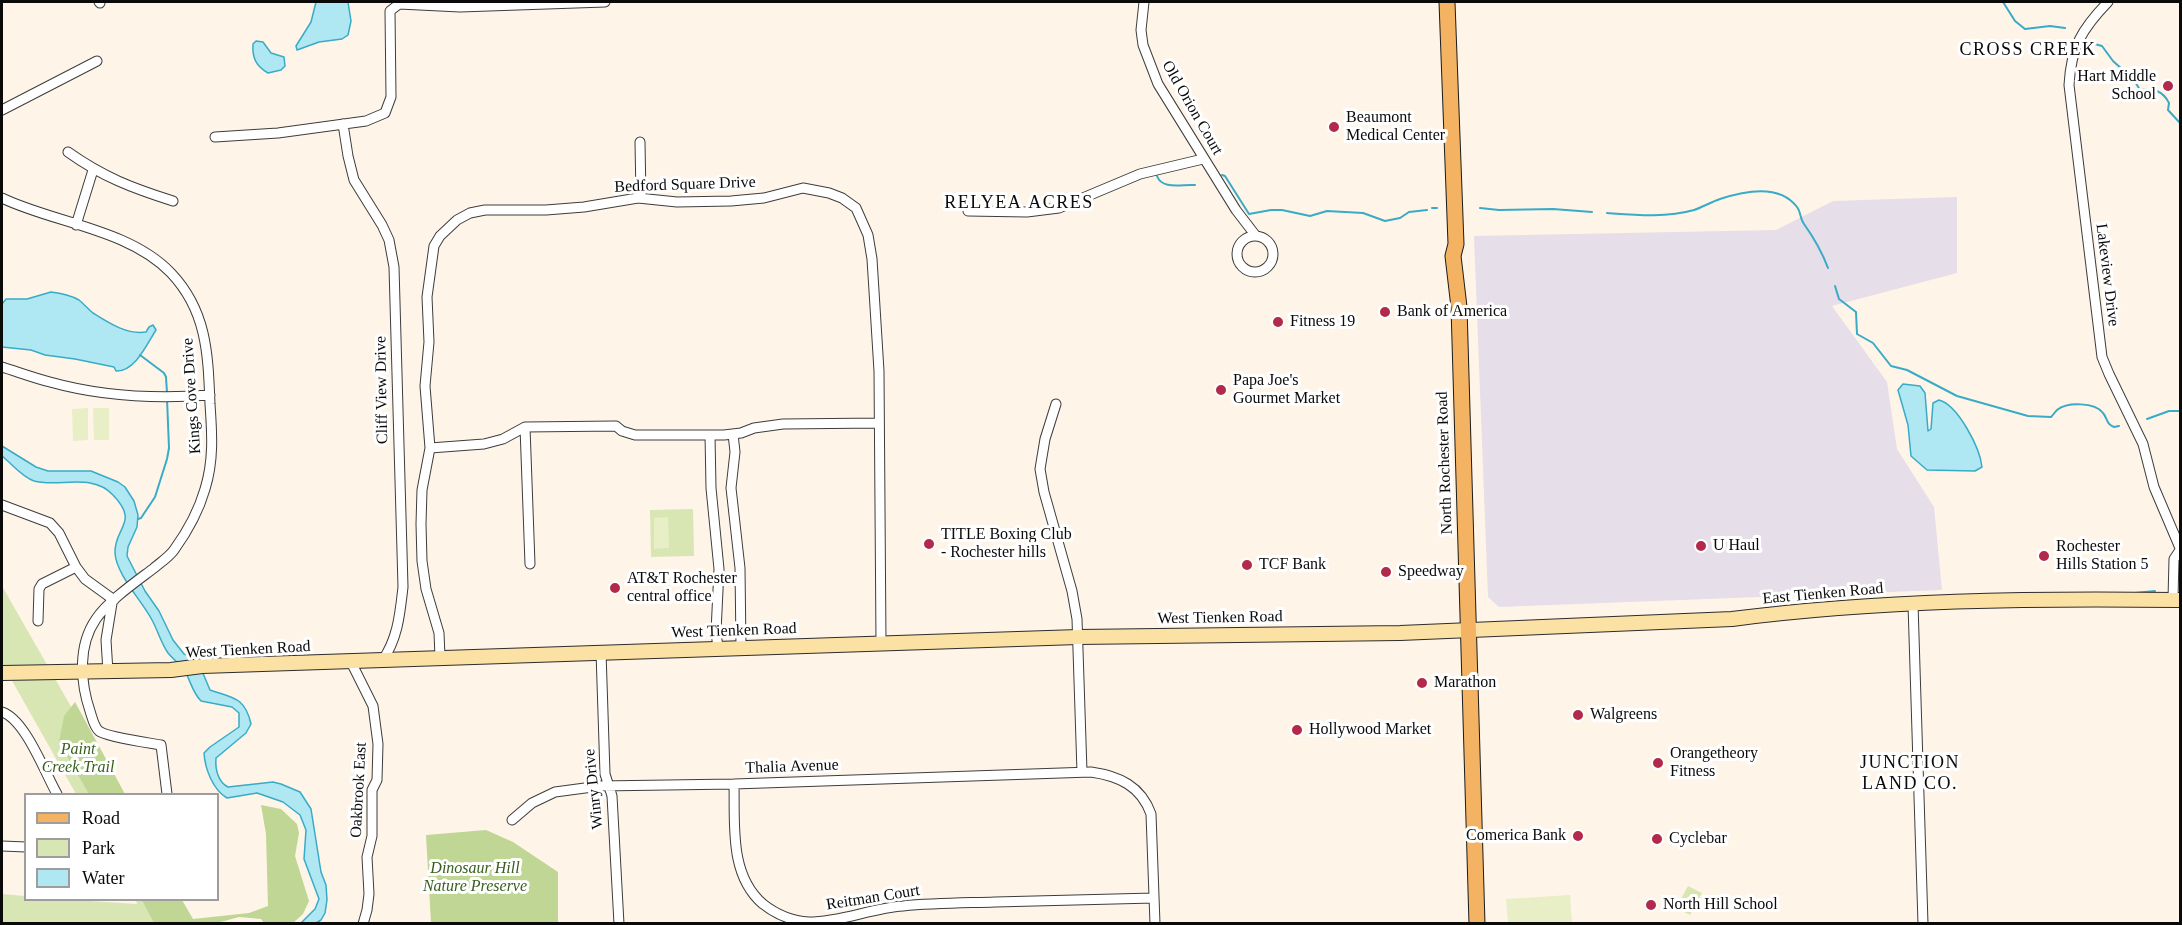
<!DOCTYPE html>
<style>
body{margin:0}
#map{position:relative;width:2182px;height:925px;overflow:hidden;background:#fef5e8;font-family:"Times New Roman",serif}
canvas{display:block}
.frame{position:absolute;inset:0;border:3px solid #0a0a0a;pointer-events:none}
.legend{position:absolute;left:24px;top:793px;width:195px;height:108px;box-sizing:border-box;background:#fff;border:2px solid #9d9d9d;margin:0;padding:8px 10px;list-style:none;font-size:18px;color:#0a0a0a}
.legend li{display:flex;align-items:center;gap:12px;height:30px}
.legend b{width:30px;border:2px solid #9d9d9d}
</style>
<div id="map">
<canvas width="2182" height="925"></canvas>
<div class="frame"></div>
<ul class="legend">
<li><b style="height:8px;background:#f3b363"></b>Road</li>
<li><b style="height:16px;background:#d8e6b4"></b>Park</li>
<li><b style="height:16px;background:#afe7f3"></b>Water</li>
</ul>
</div>
<script>
const ctx = document.querySelector('canvas').getContext('2d');
ctx.lineJoin = 'round';
function fill(path, color) { ctx.fillStyle = color; ctx.fill(path, 'evenodd'); }
function strokePath(path, color, width, dash) { ctx.strokeStyle = color; ctx.lineWidth = width; ctx.lineCap = dash ? 'butt' : 'round'; ctx.setLineDash(dash || []); ctx.stroke(path); }
function write(font, color, halo, rows, align = 'center') {
  ctx.font = font + ' "Times New Roman",serif'; ctx.lineWidth = 6; ctx.setLineDash([]); ctx.textBaseline = 'middle'; ctx.strokeStyle = halo; ctx.fillStyle = color; for (const [text, x, y, turn = 0] of rows) {
    ctx.save(); ctx.translate(x, y); ctx.rotate((+turn || 0) * Math.PI / 180); ctx.textAlign = isNaN(turn) ? turn : align; if (halo) ctx.strokeText(text, 0, 0); ctx.fillText(text, 0, 0); ctx.restore();
  }
}
const industrial = new Path2D(`
 M1957 197V273L1832 306 1887 382 1897 449 1934 507 1942 590 1499 607 1488 597 1474 236 1776 230 1833 201Z`);
const green = new Path2D(`
 M693 509 694 556 651 557 650 510Z
 M2 586 121 794H76L2 663Z
 M1688 886 1702 893 1690 915 1676 908Z
 M2 894 25 896 26 900H75L137 904 136 900H181L195 923H2Z`);
const forest = new Path2D(`
 M75 702 125 794H89L59 742 64 716Z
 M261 805 281 809 297 824 299 833 295 856 309 901 303 914 293 923H264L261 919 239 917 217 923H154L142 900H182L193 919 249 913 268 906 266 834Z
 M486 830 513 842 558 872V923H431L426 835Z`);
const pitch = new Path2D(`
 M88 408V440L73 441 72 409Z
 M93 408H109V440H94Z
 M668 517 669 548 654 549V518Z
 M1570 895 1572 923H1508L1506 899Z`);
const water = new Path2D(`
 M316 2H348L351 21 348 35 342 39 319 42 297 50 296 46 311 22Z
 M256 41 263 42 271 53 284 57 285 66 281 70 268 73C256 66 252 58 253 44Z
 M51 292C60 293 70 295 79 300 84 304 88 309 93 313 109 323 127 335 146 332L149 327 153 325 156 330C147 344 135 372 116 371L114 367 75 359 45 355 31 350 2 347V304L6 299H27Z
 M1903 384 1920 386 1925 393 1928 431 1931 429 1933 403 1939 400C1958 405 1980 448 1982 467L1975 471 1927 470 1911 456 1908 425 1898 390Z
 M2 446 36 467 48 471H91L118 482 125 487 134 501 138 515 137 527 128 547 127 556 145 591 159 611 173 640 184 654 197 659 210 690C233 698 245 697 251 724L246 733 216 758C215 769 218 782 228 787L273 782 281 784 300 792 311 809 321 872 326 885 327 900 325 913 321 920 316 923H301L315 909 319 899 304 859 306 830 300 815 283 802 257 793 227 798C213 790 205 769 204 753L210 747 239 727V713L232 707 201 701C193 693 191 683 186 673 182 666 174 660 168 653 161 643 158 631 152 620 142 601 116 574 115 553 114 527 140 523 113 495 92 472 58 488 34 481 22 477 11 463 2 456Z`);
const stream = new Path2D(`
 M2003 2 2015 21 2025 29 2050 26 2065 28
 M2091 43 2102 46 2113 61 2134 80 2140 90C2154 88 2163 91 2169 103L2168 110 2180 123
 M1222 175 1225 176 1249 214 1271 210H1282L1310 216 1327 211 1363 213 1385 221 1400 218 1409 212 1427 210
 M1157 176C1162 190 1182 184 1195 185
 M1432 208H1437
 M1480 208 1499 210 1553 209 1592 212
 M1607 213C1635 215 1666 218 1694 210 1703 207 1711 202 1720 199 1744 191 1779 183 1797 207 1801 212 1800 219 1804 224 1814 238 1822 252 1828 268
 M1835 286 1839 299 1856 312 1857 334 1873 343 1891 366 1907 370 1957 396 2028 416 2051 417C2053 415 2055 412 2057 410 2067 402 2095 402 2103 413 2108 419 2106 424 2114 427L2119 426
 M140 355 164 373 166 377 167 393
 M2147 419 2169 411H2180
 M138 519 141 518 155 497 167 459 169 448 167 399
 M2135 593 2155 591`);
const street = new Path2D(`
 M99 2 100 3
 M1144 2 1141 30 1143 45 1158 84 1236 210 1256 236
 M2108 2C2082 29 2071 47 2069 85L2102 357 2109 374 2143 444 2154 487 2180 548
 M2 110 97 61
 M343 124 348 156 354 180 382 225 389 240 394 267 403 587C400 613 398 639 382 661
 M215 137 278 133 366 121 385 113 391 97 390 11 399 4 460 7 605 2
 M640 142 641 198
 M68 152C103 177 132 188 173 201
 M2 198C54 223 129 229 171 273 207 311 208 354 210 404 212 433 214 460 205 489 199 510 187 532 174 550 169 557 161 562 154 568 137 581 108 601 96 619 78 645 80 681 90 711 92 717 94 727 99 731 106 737 150 743 161 745L167 794
 M968 211 1027 212 1059 208 1140 174 1203 159
 M76 225 93 170
 M1237 254a18 18 0 1 1 36 0a18 18 0 1 1-36 0Z
 M2 367C18 372 34 378 50 382 100 396 158 399 210 395
 M1056 404 1045 439 1040 469 1044 492 1072 591 1077 619 1082 772
 M525 427 530 564
 M733 434 735 452 731 488 740 568 741 647
 M710 435 711 488 719 569 716 632 718 648
 M430 448 484 444 503 439 525 427 616 426 622 431 635 435H724L741 433 754 428 783 424 879 423
 M2 505 50 523 59 533 76 567 85 579 114 600
 M2173 599 2174 559 2180 550
 M1913 604 1923 924
 M38 621 39 589 42 584 76 567
 M601 652 605 774 612 796 619 924
 M440 657 439 633 426 589 422 561 421 524 422 490 430 448 425 386 429 342 427 297 434 246 440 236 457 220 470 213 485 210H546L584 207 638 198 677 202 731 201 764 198 803 188 829 193 842 198 856 208 868 235 872 259 879 371 881 643
 M351 662 373 706 378 744 377 780 372 790V836L367 857 369 894 367 910 363 924
 M108 672 106 640 112 603
 M2 712C25 719 45 773 57 794
 M734 784C735 824 729 875 763 904 777 915 792 921 809 922 841 922 872 908 903 906 934 903 964 903 995 902 1048 901 1101 899 1154 898
 M512 820 532 803 555 792 600 786 734 784 1091 772C1119 776 1141 786 1151 814L1155 924
 M2 846 26 847`);
const secondary = new Path2D(`
 M2 673 171 670 202 666 1078 637 1400 633 1732 619C1880 600 2031 598 2180 600`);
const primary = new Path2D(`
 M1447 2 1456 244 1453 256 1459 307 1477 924`);
const markers = [
 [2168,86,6,"#b3294b"],
 [1334,127,6,"#b3294b"],
 [1385,312,6,"#b3294b"],
 [1278,322,6,"#b3294b"],
 [1221,390,6,"#b3294b"],
 [929,544,6,"#b3294b"],
 [1701,546,6,"#b3294b"],
 [2044,556,6,"#b3294b"],
 [1247,565,6,"#b3294b"],
 [1386,572,6,"#b3294b"],
 [615,588,6,"#b3294b"],
 [1422,683,6,"#b3294b"],
 [1578,715,6,"#b3294b"],
 [1297,730,6,"#b3294b"],
 [1658,763,6,"#b3294b"],
 [1578,836,6,"#b3294b"],
 [1657,839,6,"#b3294b"],
 [1651,905,6,"#b3294b"]
];
const poiNames = [
 ["Hart Middle",2156,77,"right"],
 ["School",2156,95,"right"],
 ["Beaumont",1346,118],
 ["Medical Center",1346,136],
 ["Bank of America",1397,312],
 ["Fitness 19",1290,322],
 ["Papa Joe's",1233,381],
 ["Gourmet Market",1233,399],
 ["TITLE Boxing Club",941,535],
 ["- Rochester hills",941,553],
 ["U Haul",1713,546],
 ["Rochester",2056,547],
 ["Hills Station 5",2056,565],
 ["TCF Bank",1259,565],
 ["Speedway",1398,572],
 ["AT&T Rochester",627,579],
 ["central office",627,597],
 ["Marathon",1434,683],
 ["Walgreens",1590,715],
 ["Hollywood Market",1309,730],
 ["Orangetheory",1670,754],
 ["Fitness",1670,772],
 ["Comerica Bank",1566,836,"right"],
 ["Cyclebar",1669,839],
 ["North Hill School",1663,905]
];
const streetNames = [
 ["Old Orion Court",1192,108,60],
 ["Bedford Square Drive",685,185,-2],
 ["Lakeview Drive",2107,275,83],
 ["Cliff View Drive",382,390,-91],
 ["Kings Cove Drive",192,396,-94],
 ["North Rochester Road",1445,463,-92],
 ["East Tienken Road",1823,594,-5],
 ["West Tienken Road",1220,618,-1],
 ["West Tienken Road",734,631,-2],
 ["West Tienken Road",248,650,-3],
 ["Thalia Avenue",792,767,-2],
 ["Winry Drive",594,789,-96],
 ["Oakbrook East",359,790,-87],
 ["Reitman Court",873,898,-9]
];
const parkNames = [
 ["Paint",78,750],
 ["Creek Trail",78,768],
 ["Dinosaur Hill",475,869],
 ["Nature Preserve",475,887]
];
const neighbourhoodNames = [
 ["CROSS CREEK",2028,50],
 ["RELYEA ACRES",1019,203],
 ["JUNCTION",1910,763],
 ["LAND CO.",1910,784]
];
fill(industrial, '#e6dee9');
fill(green, '#d8e6b4');
fill(forest, '#bfd694');
fill(pitch, '#e8eec5');
fill(water, '#afe7f3');
strokePath(water, '#39abc7', 1.5);
strokePath(stream, '#39abc7', 2);
strokePath(street, '#3d3d3d', 11);
strokePath(secondary, '#2c2c2c', 16);
strokePath(primary, '#1b1b1b', 17);
strokePath(street, '#fff', 9);
strokePath(secondary, '#fce1a5', 14);
strokePath(primary, '#f3b363', 15);
for (const [x, y, r, color] of markers) { const dot = new Path2D(); dot.arc(x, y, r, 0, 2 * Math.PI); ctx.fillStyle = color; ctx.fill(dot); strokePath(dot, '#fff', 2); }
write('16px', '#0a0a0a', '#fff', poiNames, 'left');
write('16px', '#0a0a0a', '#fff', streetNames);
write('italic 16px', '#385e1e', '#fff', parkNames);
ctx.letterSpacing = '1.5px';
write('18px', '#0a0a0a', '#fff', neighbourhoodNames);
ctx.letterSpacing = '0px';
</script>
